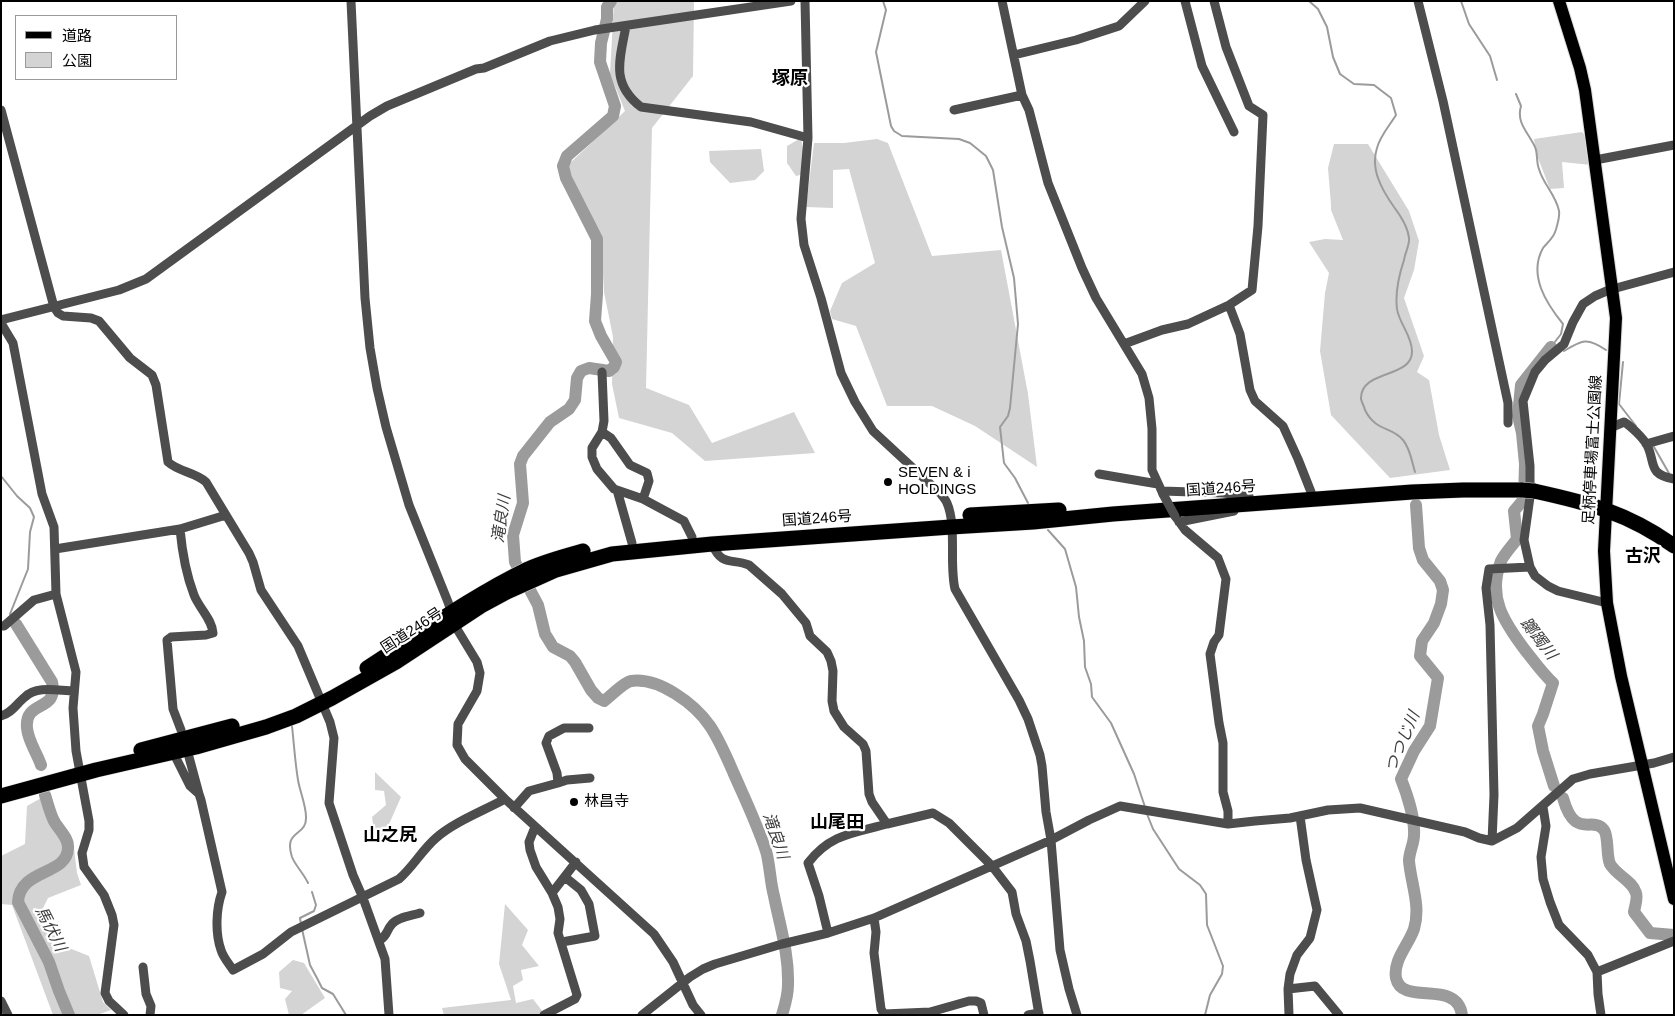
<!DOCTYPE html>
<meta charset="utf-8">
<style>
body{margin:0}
#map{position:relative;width:1675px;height:1016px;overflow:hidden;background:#fff;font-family:Arial,"Noto Sans JP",sans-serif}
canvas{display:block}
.frame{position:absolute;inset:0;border:2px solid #000;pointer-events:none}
.legend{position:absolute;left:15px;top:15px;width:162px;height:65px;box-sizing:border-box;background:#fff;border:1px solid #999;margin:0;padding:6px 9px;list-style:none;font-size:15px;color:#000}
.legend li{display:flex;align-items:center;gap:10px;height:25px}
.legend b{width:25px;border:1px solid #999}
</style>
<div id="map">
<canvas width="1675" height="1016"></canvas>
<div class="frame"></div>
<ul class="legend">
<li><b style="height:6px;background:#000"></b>道路</li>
<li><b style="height:14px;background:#d4d4d4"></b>公園</li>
</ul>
</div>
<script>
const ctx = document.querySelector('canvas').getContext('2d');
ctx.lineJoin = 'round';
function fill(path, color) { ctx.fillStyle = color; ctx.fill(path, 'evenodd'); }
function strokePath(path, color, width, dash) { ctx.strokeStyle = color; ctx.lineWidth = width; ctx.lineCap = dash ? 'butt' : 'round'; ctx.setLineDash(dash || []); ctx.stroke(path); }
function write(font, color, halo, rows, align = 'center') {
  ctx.font = font + ' Arial,"Noto Sans JP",sans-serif'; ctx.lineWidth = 4.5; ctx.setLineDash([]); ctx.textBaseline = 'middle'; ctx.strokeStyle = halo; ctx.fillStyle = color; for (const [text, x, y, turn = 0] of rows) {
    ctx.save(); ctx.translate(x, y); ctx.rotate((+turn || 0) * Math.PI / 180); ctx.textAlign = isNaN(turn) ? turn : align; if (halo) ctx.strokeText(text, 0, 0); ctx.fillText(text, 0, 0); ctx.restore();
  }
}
const green = new Path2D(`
 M614 1H694L693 76 652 128 646 388 689 405 712 443 794 412 815 453 705 461 672 433 619 418 612 384 613 337 604 292 601 239 567 166 625 111 610 74Z
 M1582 132 1588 139 1591 165 1562 162 1564 188 1550 189 1536 153 1534 139Z
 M801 138 805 161 804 174 796 176 787 163V146Z
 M877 139 888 143 932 256 1001 250 1028 394 1037 467 975 426 932 406H887L856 326 832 319 830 311 842 283 875 263 849 169 833 170V208L806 207 814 143H844Z
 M1334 144H1368L1409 211 1419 241 1414 270 1404 298 1424 356 1417 372 1429 380 1439 435 1450 470 1390 478 1331 415 1320 351 1325 293 1329 273 1309 242 1325 239 1343 240 1331 210V205L1328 168Z
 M761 149 764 171 755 180 730 183 710 162 709 151Z
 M375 772 401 797 382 840 375 838 372 817 386 805 384 791 375 790Z
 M43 797 73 840 77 873 81 885 48 898 42 910 49 926 69 948 89 956 103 1002 111 1010 97 1015H53L12 905 1 904V856L25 844 27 806Z
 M505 904 528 930 522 945 539 966 521 970 523 980 513 986 516 1003 533 999 543 1012 541 1015H444L442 1008 511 1000 499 964Z
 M293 960 304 963 325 998 301 1015H289L285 999 292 991 280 988 279 972Z`);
const stream = new Path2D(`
 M883 1 886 10 876 52 891 126 894 131 902 136 959 139 970 143 986 156 993 170 1002 227 1014 278 1018 324 1010 408 1008 416 1000 427 1004 463 1015 478 1028 503
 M1309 1 1318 9 1327 27 1333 57 1340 74 1354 84 1374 85 1391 98 1396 115C1390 125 1380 136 1377 148 1370 169 1382 190 1394 207 1400 215 1408 227 1409 238 1410 244 1405 253 1404 260 1399 275 1395 293 1397 309 1399 323 1412 336 1412 351 1413 379 1360 369 1361 399 1362 403 1364 406 1365 410 1376 432 1391 426 1403 440 1410 448 1412 462 1415 472
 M1461 1 1469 24 1490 56 1497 80
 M1516 94 1521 106C1516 123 1528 132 1535 147 1538 153 1536 162 1539 169 1543 184 1556 195 1559 211 1560 216 1556 232 1553 236 1550 241 1546 244 1543 248 1528 275 1546 303 1563 324L1561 334 1551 347
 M1564 351C1582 340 1587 337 1606 350
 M1623 362 1619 404 1636 426
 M1654 447 1670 475
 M1 476 17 496 30 508 34 517 30 532 28 569 10 614
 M1048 530 1065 549 1076 587 1079 617 1084 641 1085 667 1091 684 1092 697 1111 723 1134 774 1145 807
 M292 726C294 744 295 762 298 780 300 792 306 805 306 817 307 837 283 829 292 857 295 865 304 874 308 883
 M1147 814 1153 829 1179 869 1200 885 1206 894 1207 925 1223 966 1222 974 1210 995 1205 1015
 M301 924 300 918 314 911 316 905 312 892
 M302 929 310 965 318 980 322 988 333 994 346 1015`);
const river = new Path2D(`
 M611 1 607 7V19L601 43 600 62 615 106 613 116 567 156 563 166 566 178 597 239V294L595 321 601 336 616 362 614 367 609 371 589 368 581 371 577 378 575 400 569 409 550 422 523 456 520 464 523 503 513 535 515 562 538 605 545 634 550 642 553 647 570 656 575 662 591 690 598 698 604 701C611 696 624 682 631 681 659 677 695 704 710 726 720 741 727 758 734 774 745 799 757 824 766 851 770 865 770 881 774 896 780 926 789 954 788 985 788 996 785 1005 782 1015
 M1551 347 1521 385 1518 416 1522 433 1525 464 1524 499 1514 511 1517 539C1512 546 1505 553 1501 561 1487 597 1504 622 1525 650 1534 661 1542 673 1553 683L1543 714 1538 726 1543 751 1554 786
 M1416 505 1419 548 1423 560 1440 581 1443 590 1441 604 1434 623 1422 641 1420 656 1438 678 1430 726 1414 751 1401 779C1407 794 1415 819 1414 835 1414 844 1409 852 1409 861 1411 884 1421 906 1414 929 1408 946 1393 960 1396 978 1402 1007 1457 978 1462 1015
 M16 624 52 682C59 713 24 699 27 728 28 741 37 753 41 765
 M45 795C48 804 50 813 54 821 59 830 69 838 68 848 67 876 20 868 18 902L49 962 59 991 69 1015
 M1563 798C1575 841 1593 815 1604 830 1609 837 1606 855 1610 864 1617 876 1632 880 1636 893 1638 898 1635 906 1634 912L1650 933 1674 935`);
const minor = new Path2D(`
 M351 1 365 298 370 348 377 388 386 427 409 505 448 602 457 629 477 662 480 673 477 691 458 724 457 745 465 759 505 799 654 934 673 962 693 1005 701 1015
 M805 1 808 138 801 219 804 245 821 298 841 373 855 402 873 431 941 494C943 497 946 500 947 503 957 526 949 564 955 589L1019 700 1028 719 1040 755 1042 766 1046 812 1051 840 1060 950 1069 989 1077 1015
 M1002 1 1022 95 1029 110 1048 183 1082 268 1096 298 1142 374 1149 398 1152 429V470L1163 494
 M1185 1 1202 66 1234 132
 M1418 1 1443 101 1508 403V423
 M626 26C620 59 610 83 641 107L751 122 808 138
 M1014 55 1076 40 1119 26 1145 1
 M1 110 54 307 58 313 63 316 91 318 99 321 130 358 152 375 156 385 168 462C179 472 195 472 206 482L249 553 253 562 261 590 298 646 330 722 334 738 329 803 353 875 363 898 385 959 389 1015
 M954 110 1022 95
 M1595 160 1674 145
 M1229 305 1240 334 1250 390 1255 401 1283 426 1298 459 1311 492
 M1 320 119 290 146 279 370 116 387 106 476 69 484 68 550 41 595 30 791 1
 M1 323 13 343 42 494 54 527 56 594 76 672 73 708 76 751 89 821V830L82 853 84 867 104 895 112 915 114 925 105 993 109 1001 124 1015
 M1124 344 1162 330 1188 324 1229 305 1252 290 1258 226 1263 115 1249 106 1226 47 1214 1
 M602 372 604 421 602 432 592 448V457L597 469 614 489 643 499 684 521 692 537
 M1610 428 1624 422C1631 426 1643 438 1647 445 1656 463 1647 474 1674 479
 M602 432 611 438 630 465 647 473 649 481 643 499
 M1646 444 1674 436
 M1099 474 1158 484
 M617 490 632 543
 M1162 491 1223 493 1249 496
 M1175 516 1185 530 1218 558 1226 579 1219 635 1214 642 1210 654 1219 723 1223 743V792L1228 811V824
 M1179 522 1234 511
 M180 529C182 551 186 574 194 595 199 608 212 619 213 633L206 635 171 637 167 640 173 709 181 730
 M712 544C722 567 731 558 749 565L782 594 806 623 810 636 827 652 831 661 833 671 832 701 834 711 844 727 863 744 866 751 869 794 872 802 887 824 933 813 949 823 992 866 1012 892 1016 914 1026 941 1030 961 1039 1015
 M55 549 180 529 226 515
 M1607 603 1558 591 1548 586 1535 576 1530 567 1524 540 1530 497V466L1523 401 1535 372 1545 360 1564 344 1573 322 1583 304 1595 296 1609 290 1674 272
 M1 626H4L34 600 56 594
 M1 716C12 713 16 704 25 697 37 685 59 691 74 691
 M173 752 190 786 199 794 201 800 222 892C216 909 215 933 221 950 223 957 229 964 233 970L263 954 291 932 399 879C413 867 422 850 436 838 454 822 483 811 505 799
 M189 757 199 794
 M558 783 567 780 590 778
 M1543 807 1546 826 1541 857 1543 879 1550 902 1559 925 1588 955 1597 972 1598 994 1601 1015
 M514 808 529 791 558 783 557 773 546 743 549 736 564 728H589
 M535 827 529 842 530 850 536 867 552 893 558 907 560 919 558 933 577 995 575 999 544 1015
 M1492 841 1494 795 1490 625 1486 588 1489 569 1530 567
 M552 893 576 862
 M874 918 876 932 874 953 881 1009 884 1014 930 1012 969 1001H976L981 1003 984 1015
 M828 933 819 896 808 863C830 834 854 833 887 824
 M379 941C389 934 385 932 392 924 398 917 411 916 420 913
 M562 942 595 936 589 904 581 890 565 877
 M143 967 146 994 151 1006 150 1015
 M1597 972 1674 941
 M1288 989 1315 986 1339 1015
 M1 1001 8 1015
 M642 1015 690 977 703 969 715 964 782 944 828 933 874 918 1051 840 1089 820 1120 806 1228 824 1255 821 1290 818 1328 810 1360 808 1465 832 1479 838 1492 841 1517 828 1573 779 1590 774 1654 763 1674 757
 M1028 1015 1039 1013
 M1289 1015 1288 989 1290 974 1297 955 1310 938 1317 910 1306 860 1300 816`);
const major = new Path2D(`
 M1559 1 1580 68 1585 90 1616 318 1604 551 1607 603 1621 676 1674 899`);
const highway = new Path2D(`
 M1534 491C1589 503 1628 513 1674 546
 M970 515 1059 510
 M367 668C420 634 472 596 528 569 546 561 565 556 583 551
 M141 750 232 726
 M1 796 96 770 196 747 266 727 296 716 332 698 396 662 481 606 507 592 556 570 612 554 712 544 951 527 1033 522 1113 514 1412 492 1463 490H1522`);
const minorBridge = new Path2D(`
 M1163 494 1175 516`);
const highwayBridge = new Path2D(`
 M1522 490 1534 491`);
const markers = [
 [888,482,5,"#000"],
 [574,802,5,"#000"]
];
const streetNames = [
 ["足柄停車場富士公園線",1593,450,-87],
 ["国道246号",1221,489,-4],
 ["国道246号",817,519,-4],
 ["国道246号",412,631,-33]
];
const poiNames = [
 ["SEVEN & i",898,473],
 ["HOLDINGS",898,490],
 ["林昌寺",584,802]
];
const waterNames = [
 ["滝良川",502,519,-82],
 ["躑躅川",1538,639,52],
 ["つつじ川",1403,742,-67],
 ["滝良川",775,836,71],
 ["馬伏川",50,929,63]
];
const quarterNames = [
 ["塚原",790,79],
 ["古沢",1643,557],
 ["山尾田",837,823],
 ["山之尻",390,836]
];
fill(green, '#d4d4d4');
strokePath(stream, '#9b9b9b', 2);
strokePath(river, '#9b9b9b', 12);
strokePath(major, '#dbdbdb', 14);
strokePath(highway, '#dbdbdb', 16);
strokePath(minor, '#4d4d4d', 9);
strokePath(major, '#000', 12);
strokePath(highway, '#000', 15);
strokePath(highwayBridge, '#dbdbdb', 16, []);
strokePath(minorBridge, '#4d4d4d', 9);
strokePath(highwayBridge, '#000', 15);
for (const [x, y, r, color] of markers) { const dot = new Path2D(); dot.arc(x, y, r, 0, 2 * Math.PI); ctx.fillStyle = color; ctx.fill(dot); strokePath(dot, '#fff', 2); }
write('15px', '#000', '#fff', streetNames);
write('15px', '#000', '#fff', poiNames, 'left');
write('italic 16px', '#3c3c3c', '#fff', waterNames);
write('bold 18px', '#000', '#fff', quarterNames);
</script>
